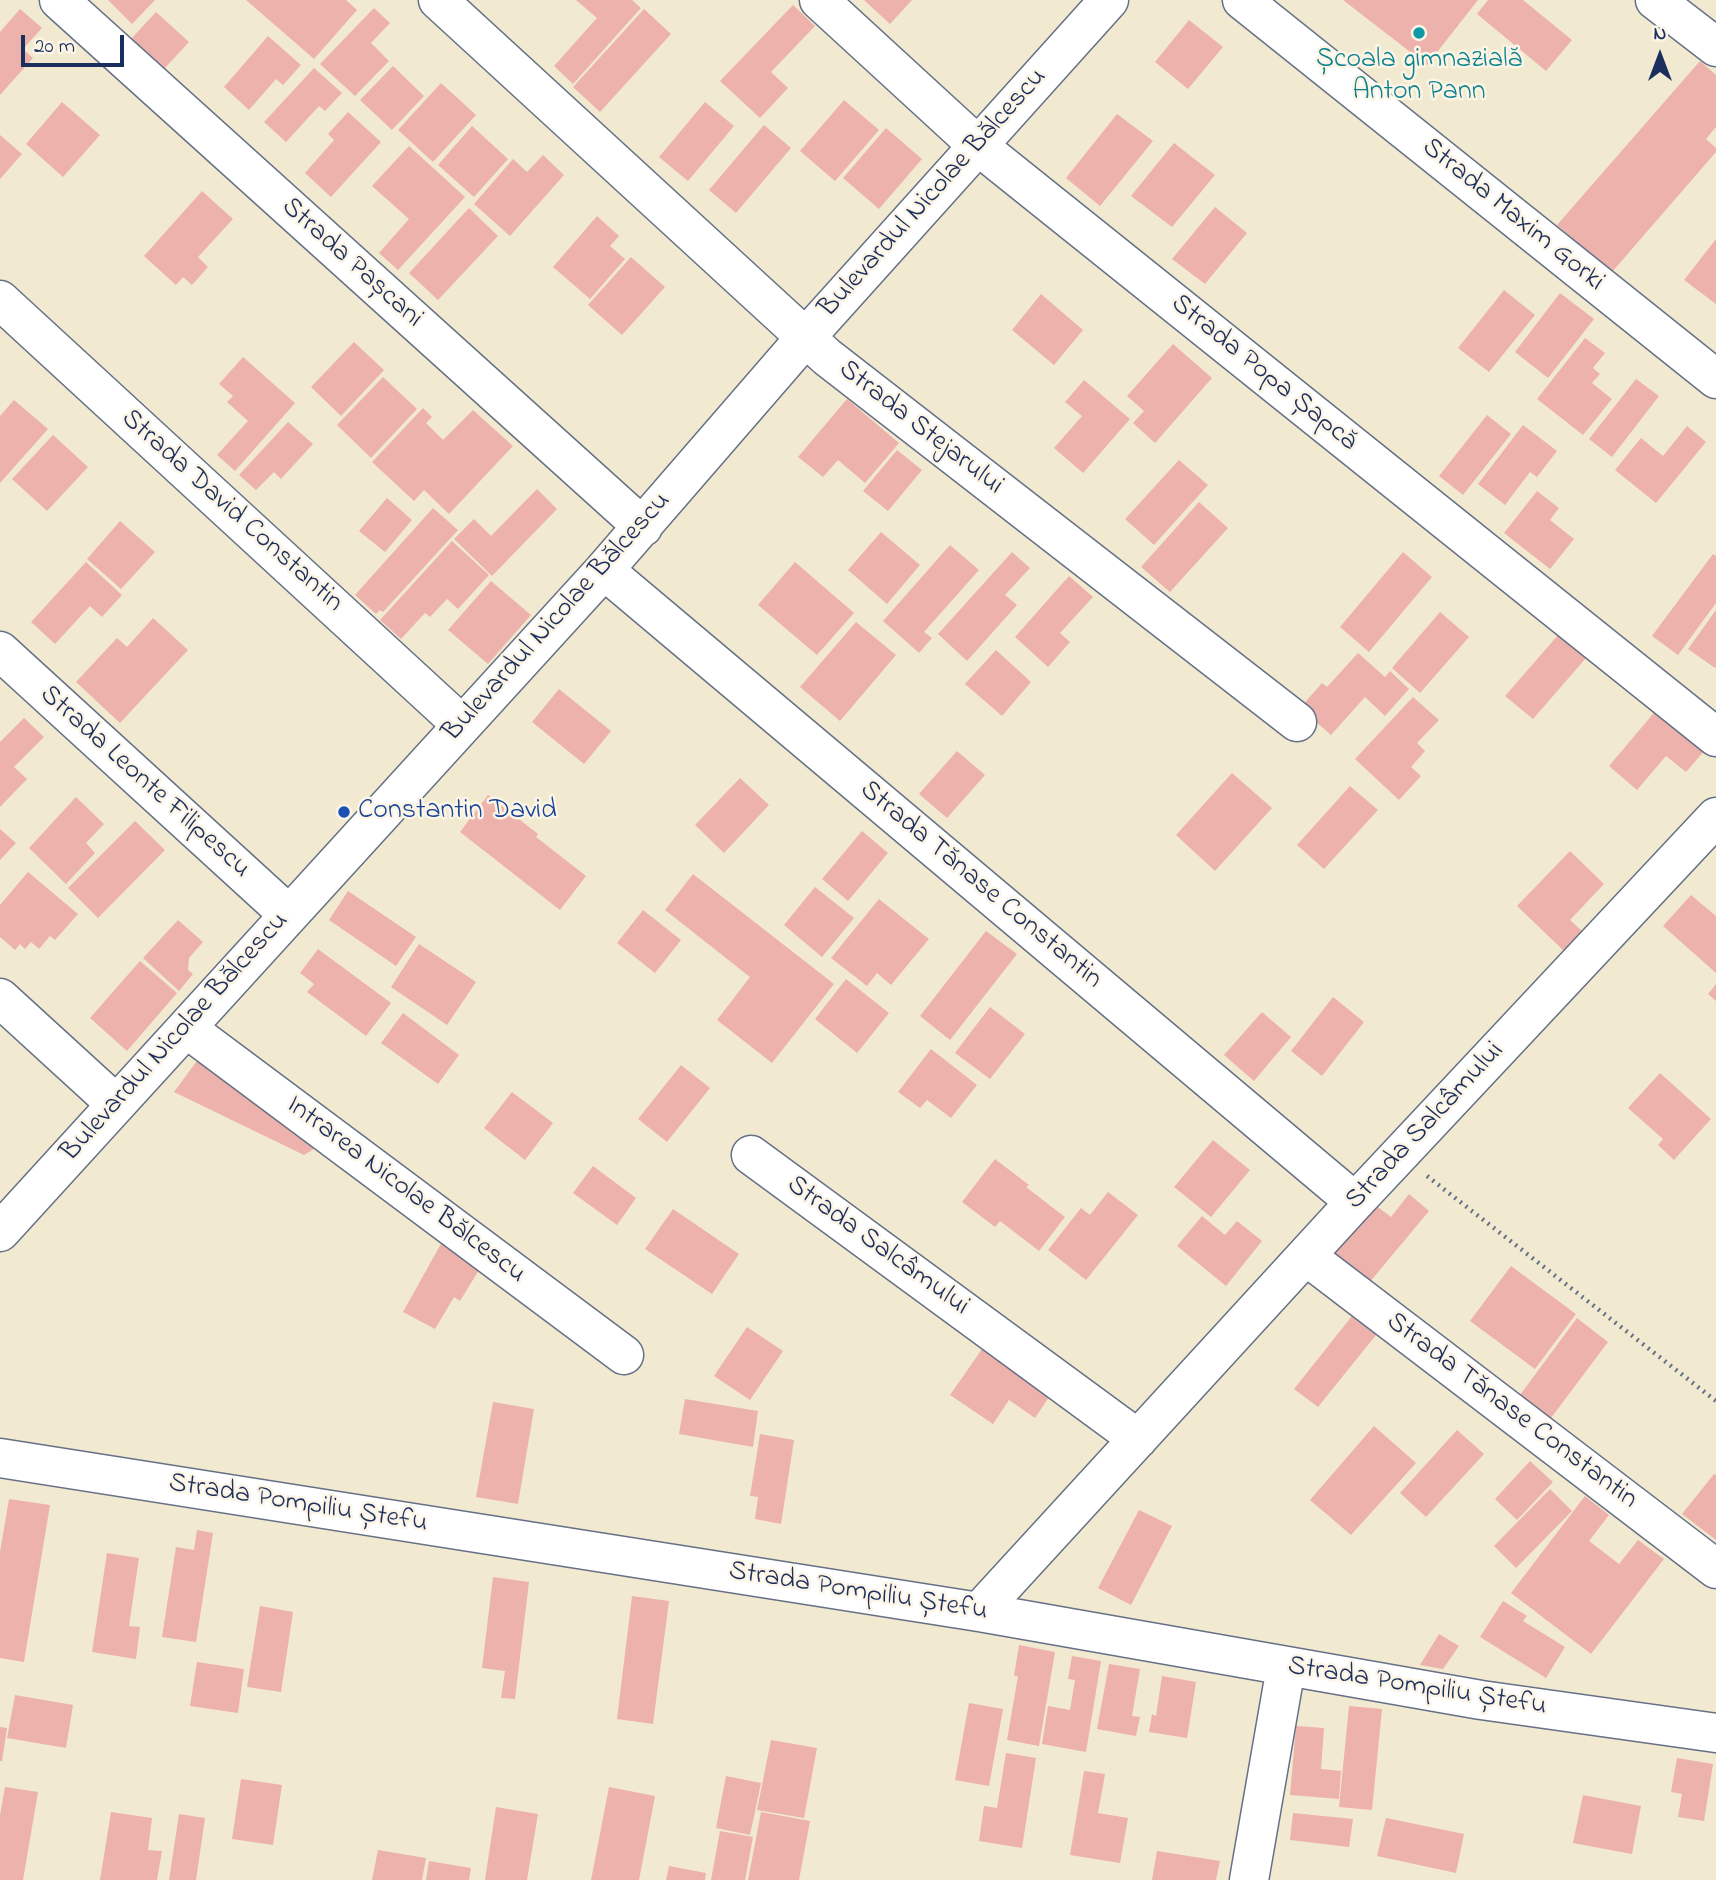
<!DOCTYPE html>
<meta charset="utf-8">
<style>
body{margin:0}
#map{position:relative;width:1716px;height:1880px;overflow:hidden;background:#f2ead0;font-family:"Indie Flower",sans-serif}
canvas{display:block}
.north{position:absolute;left:1625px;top:21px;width:70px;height:70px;-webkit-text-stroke:5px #fcf5e5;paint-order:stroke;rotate:0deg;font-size:19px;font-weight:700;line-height:28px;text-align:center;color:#1b2f5e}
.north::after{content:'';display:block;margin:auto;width:24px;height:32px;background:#1b2f5e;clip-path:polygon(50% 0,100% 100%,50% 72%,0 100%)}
.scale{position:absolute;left:21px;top:35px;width:103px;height:32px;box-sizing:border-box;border:4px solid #1b2f5e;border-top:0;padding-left:9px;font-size:21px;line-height:24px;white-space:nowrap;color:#1b2f5e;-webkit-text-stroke:5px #fcf5e5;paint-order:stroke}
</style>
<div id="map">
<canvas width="1716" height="1880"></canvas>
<div class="north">N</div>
<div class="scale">20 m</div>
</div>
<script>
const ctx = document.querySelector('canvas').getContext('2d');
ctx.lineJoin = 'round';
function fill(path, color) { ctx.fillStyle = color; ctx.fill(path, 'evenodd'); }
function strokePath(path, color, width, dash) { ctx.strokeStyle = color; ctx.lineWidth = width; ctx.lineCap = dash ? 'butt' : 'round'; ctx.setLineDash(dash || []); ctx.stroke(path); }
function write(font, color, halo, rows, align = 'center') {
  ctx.font = font + ' "Indie Flower",sans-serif'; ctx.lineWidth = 5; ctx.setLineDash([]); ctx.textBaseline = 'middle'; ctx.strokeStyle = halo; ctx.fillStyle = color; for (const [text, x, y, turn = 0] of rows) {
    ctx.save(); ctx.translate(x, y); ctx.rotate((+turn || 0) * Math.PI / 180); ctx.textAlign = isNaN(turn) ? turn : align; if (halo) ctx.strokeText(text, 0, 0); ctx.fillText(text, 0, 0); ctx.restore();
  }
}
const building = new Path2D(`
 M108 0H155L132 24Z
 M246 0H346L357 10 314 59Z
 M576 0H632L641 8 573 84 554 66 597 18Z
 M864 0H912L890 24Z
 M1343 0H1478L1427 65Z
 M1488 0H1523L1572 40 1546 71 1477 14Z
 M793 5 815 26 771 72 788 88 760 118 720 81Z
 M374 8 390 23 371 43 389 61 355 96 320 64Z
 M20 9 42 28 23 49 33 58 0 95V32Z
 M644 9 671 34 600 112 573 87Z
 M156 12 189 42 163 70 130 40Z
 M1189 20 1223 47 1188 89 1155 62Z
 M268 36 301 65 283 85 276 79 249 110 224 87Z
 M1700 61 1716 75V127L1706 139 1716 148V152L1612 272 1557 225Z
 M393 66 424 96 392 130 360 100Z
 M314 68 342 93 325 111 319 106 286 142 264 122Z
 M441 83 476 115 433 162 398 130Z
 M844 100 879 130 835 181 800 151Z
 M62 102 100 135 63 177 26 144Z
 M705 102 734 126 688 181 659 157Z
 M348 112 381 142 331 197 305 173 334 140 328 134Z
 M1117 114 1153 141 1100 206 1066 178Z
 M764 125 791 148 736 213 709 190Z
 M472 126 508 159 474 197 438 165Z
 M886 128 922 159 879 209 843 178Z
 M0 135 22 154 0 179Z
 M1174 143 1215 175 1172 227 1131 196Z
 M409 146 465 197 398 270 379 253 409 219 372 186Z
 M543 155 564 175 510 236 474 204 513 159 527 172Z
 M202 191 233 219 198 257 208 267 192 285 183 277 176 285 144 256Z
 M1215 207 1247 233 1205 284 1172 259Z
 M469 208 498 236 438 300 409 273Z
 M597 216 619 236 610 246 625 259 590 299 553 267Z
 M1716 239V304L1684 280Z
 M631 257 665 287 622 335 588 305Z
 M1504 290 1535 315 1489 372 1458 348Z
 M1560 293 1594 319 1548 378 1515 352Z
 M1041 294 1083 330 1054 365 1012 330Z
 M1585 338 1605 353 1593 368 1600 374 1592 383 1612 399 1583 435 1537 399Z
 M354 342 384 370 341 416 311 387Z
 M1173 344 1212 378 1155 443 1133 423 1144 411 1127 396Z
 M243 357 295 403 235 471 217 455 248 421 227 402 233 396 219 384Z
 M383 377 417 409 371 458 337 425Z
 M1636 379 1659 396 1612 457 1589 439Z
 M1084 380 1130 419 1083 473 1054 448 1082 416 1065 402Z
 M847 399 899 443 865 483 838 460 823 477 798 457Z
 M14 400 48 429 0 483V416Z
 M423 408 432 417 426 423 443 440 473 410 513 446 449 514 424 490 414 501 372 462Z
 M1487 415 1511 434 1463 495 1439 476Z
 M288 422 313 444 281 479 274 472 256 490 239 475Z
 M1523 425 1557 451 1537 477 1530 472 1505 505 1478 484Z
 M1687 426 1706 442 1656 503 1615 470 1641 438 1663 456Z
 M53 435 88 467 47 511 12 479Z
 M897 450 922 470 888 511 863 491Z
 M1179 460 1208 485 1154 545 1125 519Z
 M537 489 557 509 492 576 454 539 474 519 491 536Z
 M1537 491 1559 508 1550 520 1574 539 1550 569 1504 533Z
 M387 498 412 520 385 552 359 531Z
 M1199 502 1228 528 1170 592 1141 567Z
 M433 508 458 530 383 612 380 610 376 614 355 595Z
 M120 521 155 552 121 589 87 559Z
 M881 532 920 565 887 604 848 570Z
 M452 541 489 575 458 609 447 599 430 617 425 613 401 639 380 620Z
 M950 545 979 570 924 632 932 638 919 653 883 621Z
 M1012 552 1030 568 1005 595 1017 605 967 661 938 634Z
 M1403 552 1432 577 1369 652 1340 627Z
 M1713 554 1716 556V603L1678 655 1652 636Z
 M86 562 122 595 102 617 90 606 55 644 31 622Z
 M795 562 854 613 817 655 758 605Z
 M1069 576 1093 597 1060 633 1070 642 1048 667 1015 637Z
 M491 581 531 615 488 664 448 630Z
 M1716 610V666L1715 668 1688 649Z
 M1440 612 1469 637 1420 693 1392 668Z
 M153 618 188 650 120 723 76 682 117 638 127 647Z
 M856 622 896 655 840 721 800 687Z
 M1559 634 1586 658 1533 719 1505 696Z
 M996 650 1031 682 1002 716 965 684Z
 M1358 653 1385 677 1390 671 1409 689 1385 716 1365 697 1331 735 1300 708 1322 683 1327 687Z
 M559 689 611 731 584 764 532 722Z
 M1413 697 1439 720 1417 743 1425 751 1411 767 1421 776 1399 800 1355 759Z
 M1658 708 1706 749 1686 772 1666 756 1637 790 1609 766Z
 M24 718 44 737 14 767 27 779 0 807V742Z
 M957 751 985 775 947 818 919 794Z
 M1232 773 1272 808 1215 871 1176 835Z
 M740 778 769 805 724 853 695 825Z
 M1350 786 1378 810 1324 869 1297 845Z
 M488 795 538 834 536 837 586 876 560 910 460 832Z
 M76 797 104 824 86 843 95 853 66 884 29 848Z
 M135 821 165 850 98 918 68 888Z
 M0 829 16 843 0 860Z
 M862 831 888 853 848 901 822 879Z
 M1570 851 1604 884 1570 920 1584 933 1565 952 1517 906Z
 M28 872 78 914 55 940 50 936 39 949 31 942 25 949 20 944 15 950 0 937V905Z
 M693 874 834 984 772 1063 717 1020 750 977 665 910Z
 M815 887 854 918 822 957 784 925Z
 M348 891 416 937 396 966 329 920Z
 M1691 895 1716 916V973L1663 926Z
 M879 899 929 939 891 985 877 973 867 986 831 958Z
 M643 910 681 940 655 973 617 943Z
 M178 920 203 942 189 958 188 970 193 974 179 991 143 958Z
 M986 931 1017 954 950 1040 920 1016Z
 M419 944 476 982 447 1025 391 987Z
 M318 949 391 1003 366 1036 307 992 314 984 300 973Z
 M140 961 177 993 127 1051 90 1018Z
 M846 979 889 1013 857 1053 815 1019Z
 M1716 984V1001L1708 994Z
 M1333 997 1364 1022 1322 1076 1291 1051Z
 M990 1007 1025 1034 990 1079 955 1053Z
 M1262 1012 1291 1037 1254 1081 1224 1055Z
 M403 1013 459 1055 438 1084 381 1043Z
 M931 1049 977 1085 951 1118 927 1100 920 1108 898 1092Z
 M199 1058 317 1147 304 1155 174 1092Z
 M681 1065 710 1088 667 1142 638 1119Z
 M1660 1073 1711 1119 1674 1160 1658 1145 1663 1139 1628 1108Z
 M512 1092 553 1123 525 1160 484 1128Z
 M1213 1140 1250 1170 1211 1217 1174 1187Z
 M995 1159 1029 1185 1026 1187 1065 1217 1039 1251 1000 1221 995 1227 962 1202Z
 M593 1166 636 1198 617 1225 573 1193Z
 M1108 1192 1138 1215 1086 1280 1048 1250 1081 1208 1090 1215Z
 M1409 1194 1429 1211 1369 1283 1333 1253 1374 1204 1391 1217Z
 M673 1209 739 1254 712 1294 645 1249Z
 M1202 1216 1225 1235 1237 1221 1262 1241 1226 1286 1177 1246Z
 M442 1242 482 1265 460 1301 454 1297 435 1329 403 1312Z
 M1511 1266 1576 1314 1535 1369 1470 1321Z
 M1352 1316 1376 1335 1318 1407 1294 1389Z
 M1577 1318 1608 1342 1551 1418 1520 1395Z
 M747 1327 783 1351 750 1400 714 1376Z
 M989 1339 1057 1385 1035 1418 1009 1400 993 1424 950 1395Z
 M685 1399 758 1411 753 1447 679 1434Z
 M493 1402 534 1409 518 1504 476 1497Z
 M1374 1426 1416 1463 1351 1535 1310 1500Z
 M1457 1430 1484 1454 1426 1517 1400 1493Z
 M760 1434 794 1440 781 1524 755 1519 758 1497 750 1496Z
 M1530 1461 1553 1482 1517 1520 1495 1499Z
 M1714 1474 1716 1475V1540L1682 1514Z
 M1550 1489 1572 1511 1516 1568 1494 1546Z
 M1585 1496 1609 1515 1589 1541 1619 1564 1638 1540 1664 1559 1591 1654 1511 1593Z
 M9 1499 50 1505 24 1662 0 1658V1552Z
 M1139 1510 1172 1526 1131 1605 1098 1588Z
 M197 1530 213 1533 196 1642 162 1637 176 1547 194 1550Z
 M107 1553 139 1558 129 1626 140 1627 136 1659 92 1652Z
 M493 1577 529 1582 515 1699 501 1698 505 1671 482 1668Z
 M632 1596 669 1601 653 1724 617 1719Z
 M1503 1601 1527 1616 1523 1621 1565 1647 1546 1678 1480 1637Z
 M260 1606 293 1612 281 1692 247 1687Z
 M1439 1634 1459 1646 1443 1669 1420 1665Z
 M1019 1645 1055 1652 1039 1746 1007 1740 1018 1676H1014Z
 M1072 1656 1101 1661 1086 1752 1042 1744 1048 1706 1070 1710 1075 1680 1068 1679Z
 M197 1662 244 1669 238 1713 190 1706Z
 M1109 1664 1140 1669 1132 1716 1140 1717 1136 1736 1097 1729Z
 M1162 1676 1196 1682 1187 1738 1149 1732 1152 1714 1156 1716Z
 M15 1695 73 1705 66 1748 7 1738Z
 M969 1703 1003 1709 989 1786 955 1780Z
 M1349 1706 1382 1709 1372 1810 1339 1807Z
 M1296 1726 1324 1728 1321 1769 1341 1771 1339 1799 1290 1795Z
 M0 1727 7 1728 2 1761H0Z
 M771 1740 817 1748 804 1818 757 1810Z
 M1006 1753 1036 1758 1022 1848 979 1841 984 1806 997 1808Z
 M1677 1758 1713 1764 1704 1821 1678 1817 1682 1794 1671 1792Z
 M1084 1771 1105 1774 1098 1813 1128 1818 1120 1863 1070 1855Z
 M726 1776 761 1783 750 1835 716 1828Z
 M241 1779 282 1785 273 1845 232 1839Z
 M5 1787 38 1792 23 1880H0V1815Z
 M609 1787 655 1796 639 1880H591Z
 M1583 1795 1641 1806 1632 1854 1573 1843Z
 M496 1807 538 1814 527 1880H485Z
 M111 1812 152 1818 148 1850 162 1851 157 1880H100Z
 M761 1812 810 1821 799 1880H748Z
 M1293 1813 1353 1819 1349 1847 1290 1840Z
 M179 1814 205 1818 196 1880H169Z
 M1386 1818 1464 1834 1456 1873 1377 1856Z
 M720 1831 753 1837 745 1880H711Z
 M378 1850 426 1858 422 1880H372Z
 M1157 1851 1220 1861 1216 1880H1152Z
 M429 1861 471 1868 469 1880H426Z
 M669 1866 706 1873 705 1880H666Z`);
const path = new Path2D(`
 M1427 1176 1716 1401`);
const minor = new Path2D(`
 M59 0 643 527
 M438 0 827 357 1297 722
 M819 0 977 145 1716 737
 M1242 0 1716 379
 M1655 0 1716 47
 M0 300 461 724
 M604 570 1355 1202
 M0 651 288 914
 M0 998 116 1104
 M186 1028 624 1355
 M751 1155 1138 1439
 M0 1232 604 570 805 338 1109 0
 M1306 1256 1716 1569
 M0 1458 979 1612 1481 1700 1716 1733
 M979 1612 1355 1202 1716 817
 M1249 1880 1286 1667`);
const markers = [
 [1419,33,7,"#0f9aa8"],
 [344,812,7,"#1a4fb4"]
];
const cultureNames = [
 ["Școala gimnazială",1419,61],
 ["Anton Pann",1419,93]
];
const streetNames = [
 ["Bulevardul Nicolae Bălcescu",934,194,-48],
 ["Strada Maxim Gorki",1512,216,39],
 ["Strada Pașcani",351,264,42],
 ["Strada Popa Șapcă",1263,374,39],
 ["Strada Stejarului",920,429,38],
 ["Strada David Constantin",231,512,42],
 ["Bulevardul Nicolae Bălcescu",558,618,-48],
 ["Strada Leonte Filipescu",144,783,42],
 ["Strada Tănase Constantin",980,886,40],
 ["Bulevardul Nicolae Bălcescu",176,1038,-48],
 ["Strada Salcâmului",1426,1127,-47],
 ["Intrarea Nicolae Bălcescu",405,1191,37],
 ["Strada Salcâmului",877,1247,36],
 ["Strada Tănase Constantin",1511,1412,37],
 ["Strada Pompiliu Ștefu",298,1505,9],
 ["Strada Pompiliu Ștefu",858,1593,9],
 ["Strada Pompiliu Ștefu",1417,1688,9]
];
const transitNames = [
 ["Constantin David",358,812]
];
fill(building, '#edb2ab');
strokePath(minor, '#667086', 41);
strokePath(path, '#667086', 4.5, [2, 5]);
strokePath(minor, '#fff', 38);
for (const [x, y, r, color] of markers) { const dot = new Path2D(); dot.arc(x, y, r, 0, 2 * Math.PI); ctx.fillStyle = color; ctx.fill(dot); strokePath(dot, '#fcf5e5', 2.5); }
write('28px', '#0d838f', '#fcf5e5', cultureNames);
write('28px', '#1b2f5e', '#fcf5e5', streetNames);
write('28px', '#164399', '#fcf5e5', transitNames, 'left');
</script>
